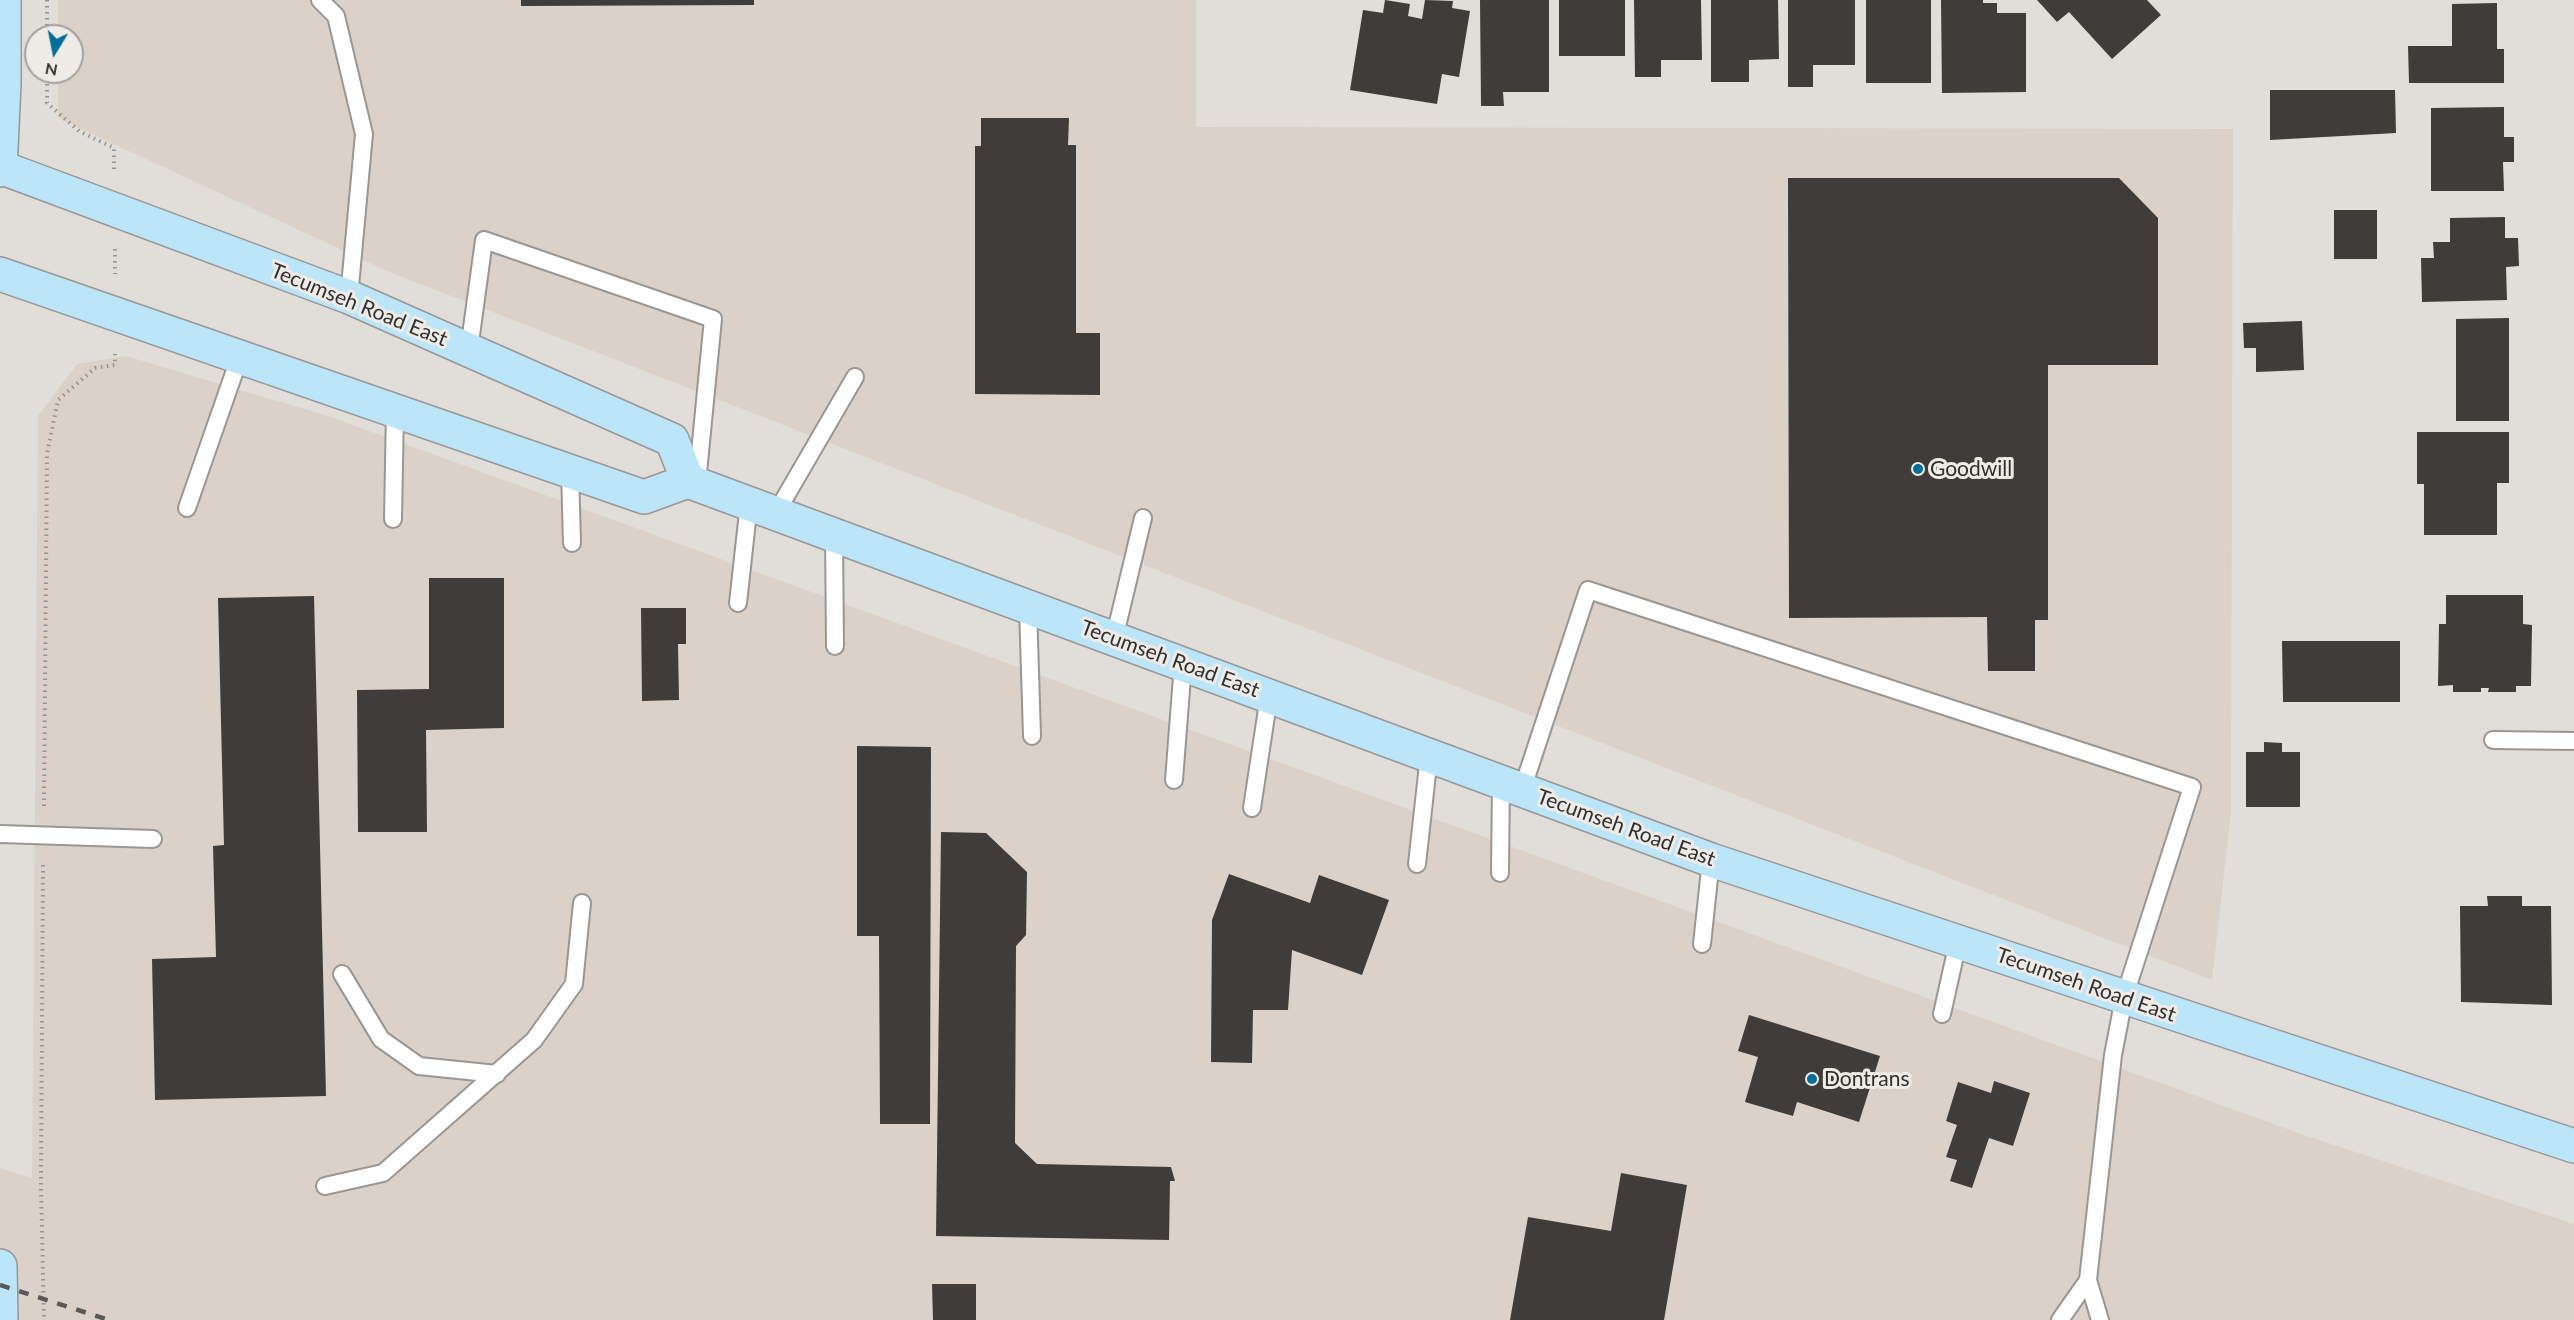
<!DOCTYPE html>
<style>
body{margin:0}
#map{position:relative;width:2574px;height:1320px;overflow:hidden;background:#e1deda;font-family:Lato,sans-serif}
canvas{display:block}
.north{position:absolute;left:24px;top:24px;width:60px;height:60px;box-sizing:border-box;background:#efebe7;border:2px solid #a3a09d;border-radius:50%;rotate:190deg;font-size:16px;font-weight:700;line-height:24px;text-align:center;color:#31302e}
.north::after{content:'';display:block;margin:auto;width:21px;height:27px;background:#006e9a;clip-path:polygon(50% 0,100% 100%,50% 72%,0 100%)}
</style>
<div id="map">
<canvas width="2574" height="1320"></canvas>
<div class="north">N</div>
</div>
<script>
const ctx = document.querySelector('canvas').getContext('2d');
ctx.lineJoin = 'round';
function fill(path, color) { ctx.fillStyle = color; ctx.fill(path, 'evenodd'); }
function strokePath(path, color, width, dash) { ctx.strokeStyle = color; ctx.lineWidth = width; ctx.lineCap = dash ? 'butt' : 'round'; ctx.setLineDash(dash || []); ctx.stroke(path); }
function write(font, color, halo, rows, align = 'center') {
  ctx.font = font + ' Lato,sans-serif'; ctx.lineWidth = 6; ctx.setLineDash([]); ctx.textBaseline = 'middle'; ctx.strokeStyle = halo; ctx.fillStyle = color; for (const [text, x, y, turn = 0] of rows) {
    ctx.save(); ctx.translate(x, y); ctx.rotate((+turn || 0) * Math.PI / 180); ctx.textAlign = isNaN(turn) ? turn : align; if (halo) ctx.strokeText(text, 0, 0); ctx.fillText(text, 0, 0); ctx.restore();
  }
}
const built = new Path2D(`
 M58 0H1196V127L2233 129 2231 811 2212 980 387 271 58 118V72H72V36H58Z
 M126 356 328 416 2301 1134 2574 1224V1320H0V1168L32 1178 38 416 77 364Z`);
const building = new Path2D(`
 M521 0H754V5L521 6Z
 M1385 0 1410 4 1408 16 1422 19 1425 0 1453 1 1452 8 1470 11 1459 77 1442 74 1437 104 1350 90 1363 10 1383 13Z
 M1480 0H1549V92H1503L1504 106H1481Z
 M1559 0H1625V56H1559Z
 M1634 0H1701L1702 60H1661V77H1635Z
 M1711 0H1778L1779 59 1749 60V82H1711Z
 M1788 0H1855V65H1813V87H1788Z
 M1866 0H1931V83H1866Z
 M1941 0H1983V3H1997V13H2026V92L1942 93Z
 M2037 0H2147L2161 15 2112 59 2069 12 2057 22Z
 M2497 3V49H2504V83H2409L2408 46H2452V4Z
 M2270 90H2395L2396 133 2270 140Z
 M2504 107V137H2514V162H2503L2504 191H2431V108Z
 M981 118H1069L1068 145H1076V333H1100V395L975 394V146H981Z
 M1788 178H2119L2158 218V365H2048V620H2035V671H1988L1987 617 1789 618Z
 M2334 210H2377V259H2334Z
 M2505 217V238H2518L2519 266 2506 267 2507 300 2422 302 2421 258H2434L2433 242H2450V218Z
 M2509 318V421H2456V319Z
 M2302 321 2304 370 2256 372V348H2244L2243 323Z
 M2417 432H2509V483H2497V535H2424V484H2417Z
 M429 578H504V728L426 730 427 832H358L357 690 429 689Z
 M2446 595H2523V624L2532 625 2531 686H2516V692H2488L2489 688H2481V692H2453V685L2438 686 2439 624H2446Z
 M314 596 326 1096 155 1100 152 959 216 957 213 846 224 845 218 598Z
 M641 608H686V644H678L679 700 642 701Z
 M2282 641H2400V702H2283Z
 M2264 742 2282 743V752H2300V807H2246V752H2264Z
 M857 746 931 747 930 1124H880L879 936H857Z
 M941 832 986 833 1027 872 1026 935 1016 946 1015 1143 1037 1164 1171 1167 1175 1181H1170L1169 1240 936 1236Z
 M1229 874 1310 903 1319 875 1389 900 1362 975 1292 950 1288 1010H1253L1252 1063 1211 1062 1212 920Z
 M2487 896H2522V906H2551L2552 1005 2461 1002 2460 906H2488Z
 M1749 1015 1880 1056 1859 1122 1797 1102 1793 1116 1745 1102 1758 1057 1738 1051Z
 M1994 1081 2030 1093 2013 1146 1989 1138 1972 1188 1950 1181 1957 1160 1946 1157 1957 1125 1946 1121 1958 1082 1991 1093Z
 M1621 1173 1687 1185 1664 1320H1510L1528 1217 1611 1231Z
 M932 1284H976V1320H933Z`);
const path = new Path2D(`
 M47 0V36
 M47 72V103L79 131 114 148V169
 M115 249V274
 M44 806 47 454 58 400 95 368 115 365V354
 M43 865 41 1184 44 1320`);
const lane = new Path2D(`
 M320 0 336 16 364 134 349 297
 M469 350 484 240 713 319 697 483
 M570 471 572 543
 M187 508 240 356
 M776 513 855 377
 M393 519 395 410
 M834 534 835 646
 M738 603 749 503
 M1028 607 1032 736
 M1114 639 1143 518
 M2493 740 2574 741
 M1174 780 1183 664
 M1522 790 1588 590 2192 787 2124 998 2113 1055 2088 1280 2100 1320
 M1252 808 1269 696
 M0 834 153 839
 M1417 864 1429 756
 M1500 873 1501 782
 M1702 944 1711 860
 M342 974 381 1039 419 1066 497 1074
 M1942 1014 1958 942
 M325 1186 383 1173 534 1040 574 984 582 903
 M2060 1320 2088 1280`);
const secondary = new Path2D(`
 M0 167 349 297 672 440 688 481
 M0 170 4 84V0
 M0 274 644 497 688 481 1711 860 2574 1146
 M0 1266 1 1320`);
const rail = new Path2D(`
 M0 1285 109 1320`);
const markers = [
 [1918,469,6,"#006e9a"],
 [1812,1079,6,"#006e9a"]
];
const streetNames = [
 ["Tecumseh Road East",359,305,22],
 ["Tecumseh Road East",1170,659,20],
 ["Tecumseh Road East",1626,828,20],
 ["Tecumseh Road East",2086,985,19]
];
const poiNames = [
 ["Goodwill",1930,469],
 ["Dontrans",1824,1079]
];
fill(built, '#dbd1c8');
fill(building, '#3f3c39');
strokePath(lane, '#9a9693', 20);
strokePath(secondary, '#9a9693', 36);
strokePath(path, '#95938f', 4, [1.5, 4.5]);
strokePath(lane, '#fff', 16);
strokePath(secondary, '#bbe6f9', 33);
strokePath(rail, '#5b5957', 4.5, [10, 10]);
for (const [x, y, r, color] of markers) { const dot = new Path2D(); dot.arc(x, y, r, 0, 2 * Math.PI); ctx.fillStyle = color; ctx.fill(dot); strokePath(dot, '#efebe7', 2); }
write('21px', '#31302e', '#efebe7', streetNames);
write('21px', '#31302e', '#efebe7', poiNames, 'left');
</script>
